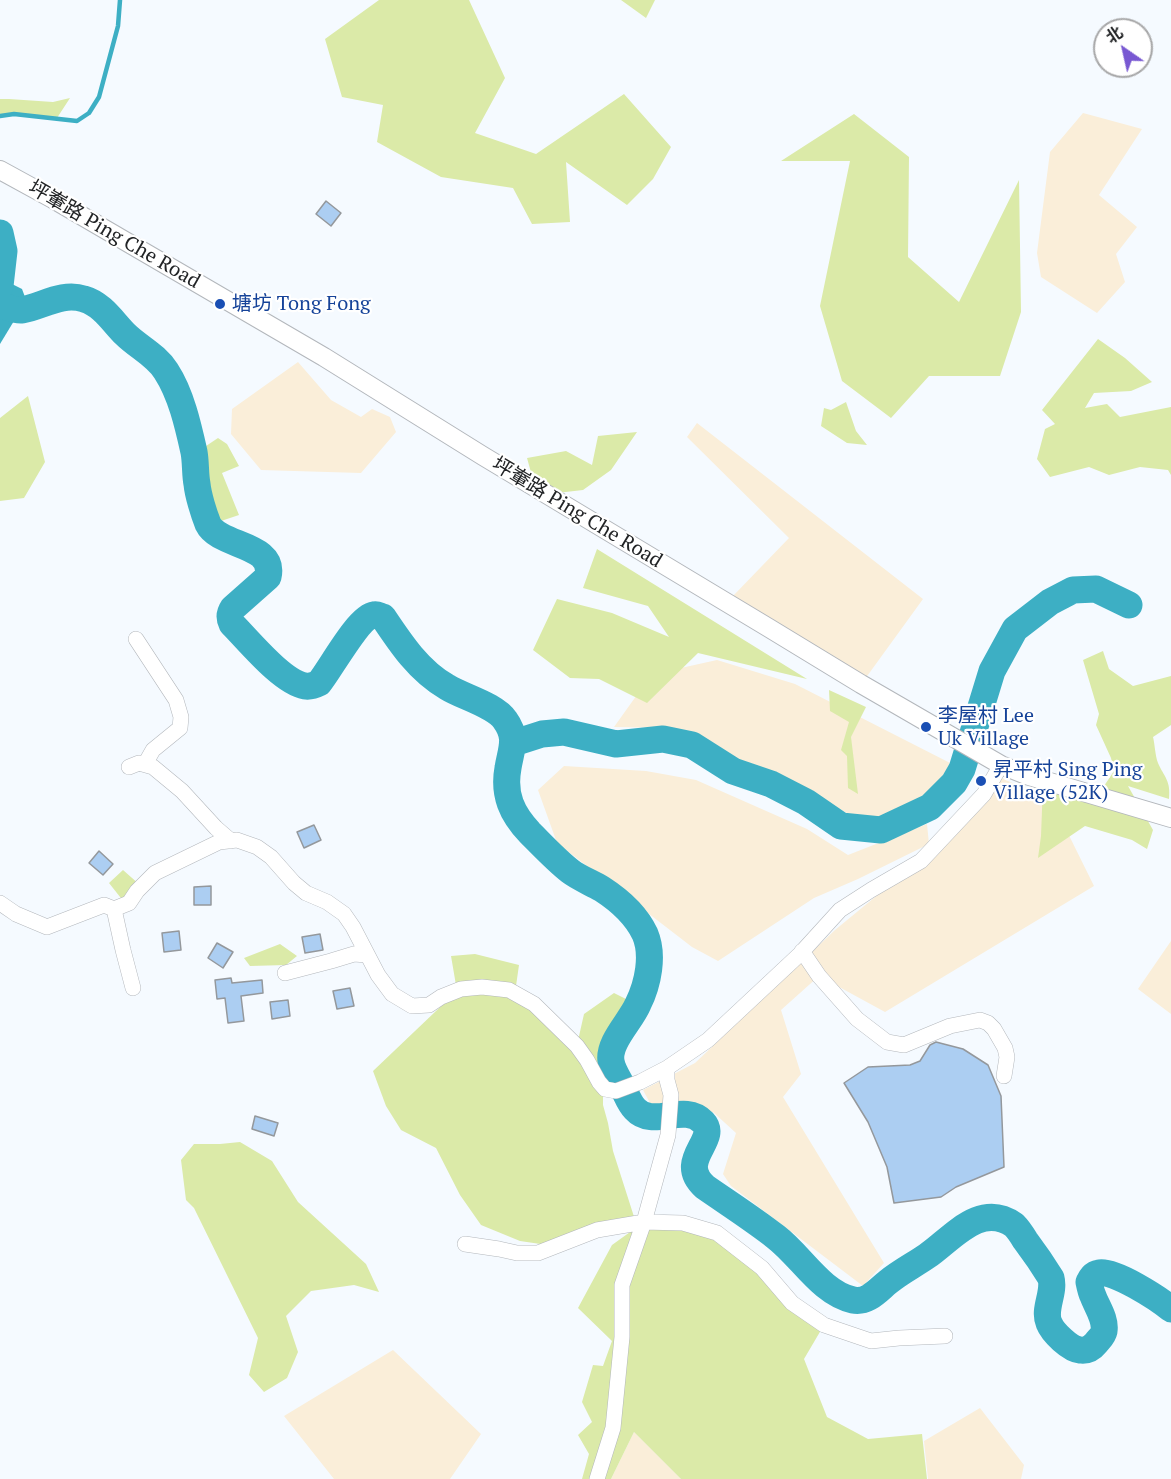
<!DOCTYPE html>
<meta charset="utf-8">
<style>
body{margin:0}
#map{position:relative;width:1171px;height:1479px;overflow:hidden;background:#f5faff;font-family:"PT Serif","Noto Sans SC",serif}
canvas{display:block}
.north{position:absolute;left:1093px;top:18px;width:60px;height:60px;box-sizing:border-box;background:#fff;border:2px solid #a7a7a8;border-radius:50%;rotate:326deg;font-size:16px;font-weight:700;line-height:24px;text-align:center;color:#222426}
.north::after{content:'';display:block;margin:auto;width:21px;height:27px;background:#7858d2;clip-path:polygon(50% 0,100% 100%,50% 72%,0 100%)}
</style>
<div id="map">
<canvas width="1171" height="1479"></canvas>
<div class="north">北</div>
</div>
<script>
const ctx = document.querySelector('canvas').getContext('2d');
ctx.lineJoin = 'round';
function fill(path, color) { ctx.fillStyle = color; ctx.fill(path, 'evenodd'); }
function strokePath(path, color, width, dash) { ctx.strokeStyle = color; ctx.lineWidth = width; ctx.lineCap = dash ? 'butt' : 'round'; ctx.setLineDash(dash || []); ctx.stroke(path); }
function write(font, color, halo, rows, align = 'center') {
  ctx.font = font + ' "PT Serif","Noto Sans SC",serif'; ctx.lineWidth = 4.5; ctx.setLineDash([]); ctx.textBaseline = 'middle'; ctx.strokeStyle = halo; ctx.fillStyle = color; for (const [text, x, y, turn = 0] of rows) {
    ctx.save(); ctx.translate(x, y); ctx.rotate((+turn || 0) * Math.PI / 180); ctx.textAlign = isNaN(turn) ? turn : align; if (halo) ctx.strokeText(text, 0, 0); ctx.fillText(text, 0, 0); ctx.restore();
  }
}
const industrial = new Path2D(`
 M1083 113 1142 129 1099 195 1137 227 1116 254 1125 282 1097 313 1041 277 1037 253 1050 152Z
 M298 362 331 400 361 417 372 409 390 417 396 432 361 473 261 470 231 434 232 409Z
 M697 423 923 599 865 679 733 596 789 538 687 437Z
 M717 660 795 684 956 766 928 798 878 822 850 815 780 774 724 755 675 728 614 727 639 692 672 670Z
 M564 766 646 771 696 780 807 829 848 855 927 824 929 844 858 879 814 898 718 961 692 947 557 843 538 790Z
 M1000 777 1053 803 1094 886 885 1012 819 976 781 1010 801 1074 783 1097 884 1263 863 1286 731 1186 723 1174 736 1133 713 1112 660 1122 643 1090 695 1063 835 930 914 865Z
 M1171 941V1014L1138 989Z
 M393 1350 481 1434 450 1479H334L284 1416Z
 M980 1408 1024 1465 1021 1479H928L924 1441Z
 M634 1432 681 1479H611Z`);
const green = new Path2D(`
 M379 0H469L505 78 475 133 536 154 624 94 671 147 653 179 627 205 566 162 570 222 532 224 513 188 441 177 377 142 383 105 342 97 325 39Z
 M621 0H655L646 18Z
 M70 98 57 118 14 114 0 116V99H9L53 102Z
 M854 114 909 157 908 257 959 302 1019 180 1021 312 1000 376H929L891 418 842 381 820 306 850 161H781Z
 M1098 339 1125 358 1152 382 1131 391 1094 393 1085 408 1107 404 1120 417 1171 407V475L1168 470 1140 467 1109 475 1089 467 1050 477 1037 459 1045 429 1055 424 1042 410Z
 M28 396 45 462 24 498 0 501V418Z
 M846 402 856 431 867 445 847 443 821 426 824 408 831 410Z
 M637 432 611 470 583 490 557 493 532 476 527 458 566 451 592 465 598 436Z
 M218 438 227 444 239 466 222 473 239 515 209 525 197 488 194 454Z
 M597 549 807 679 698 653 647 703 599 679 570 678 533 650 557 599 612 613 669 637 648 606 583 588Z
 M1103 651 1109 669 1133 686 1171 676V725L1153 737C1155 745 1155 755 1158 763 1164 777 1171 780 1169 799L1128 786 1153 830 1147 849 1132 840 1085 826 1038 858 1041 836 1043 784 1104 786 1114 771 1111 758 1096 725 1099 714 1083 660Z
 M829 690 866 707 851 737 858 794 848 788 847 756 841 750 849 722 830 711Z
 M123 870 140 885 124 902 109 883Z
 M280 944 297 956 286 965 250 966 244 958Z
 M475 954 519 965 515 993 577 1045 584 1014 614 993 638 1005C629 1019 608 1045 611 1062 613 1068 617 1074 619 1080L603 1094V1105L608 1123 613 1151 636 1223 554 1246 520 1241 481 1225 460 1195 436 1148 401 1130 386 1106 373 1071 457 991 451 956Z
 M240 1142 272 1161 298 1202 366 1264 379 1292 354 1285 311 1291 286 1316 298 1352 287 1378 264 1392 249 1375 258 1338 194 1208 186 1200 181 1160 194 1144H220Z
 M644 1222 724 1238 824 1325 804 1359 827 1417 868 1439 922 1434 927 1479H681L634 1432 611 1479H582L589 1454 578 1435 592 1422 582 1402 593 1365 603 1366 612 1341 578 1308 612 1245Z`);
const water = new Path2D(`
 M0 278 22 289 25 297 20 311 0 344Z`);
const stream = new Path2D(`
 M0 116 14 114 77 121 89 113 99 97 118 26 120 0`);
const river = new Path2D(`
 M0 233 4 251 0 286
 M0 305C7 307 16 311 22 310 43 306 62 292 84 299 102 304 113 322 125 334 138 347 156 355 166 371 181 394 188 425 194 452 196 463 195 474 197 484 198 495 204 514 208 524 219 547 276 543 268 577L233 608C229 614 229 618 232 624 249 641 282 682 305 686 311 687 315 685 319 683 330 670 358 617 374 615 377 614 379 616 383 617 401 644 419 671 447 687 463 697 495 705 505 720 518 738 511 749 508 768 503 795 512 814 530 833 543 846 556 860 570 871 579 878 592 883 602 889 619 900 636 915 645 934 654 955 648 984 638 1004 631 1021 608 1042 611 1061 612 1070 620 1081 624 1090 627 1096 630 1104 635 1109 653 1129 684 1102 703 1122 720 1140 675 1160 705 1187 728 1203 753 1219 776 1237 801 1256 821 1293 853 1300 868 1303 878 1290 888 1282 900 1272 914 1265 927 1256 952 1239 980 1201 1014 1225 1018 1229 1022 1235 1025 1240 1034 1252 1043 1265 1051 1278 1055 1293 1043 1309 1049 1323 1053 1333 1070 1349 1080 1350 1087 1351 1092 1348 1096 1343 1099 1339 1103 1336 1104 1331 1106 1319 1097 1307 1093 1296 1091 1292 1090 1287 1089 1282 1091 1278 1093 1274 1099 1273 1113 1269 1159 1299 1171 1309
 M514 743 542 734 564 732 616 744 663 739 692 745 733 771 771 784 806 802 841 826 881 830 930 807 954 783 962 769 992 671 1015 629 1050 602 1073 590 1096 589 1129 605`);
const building = new Path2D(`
 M326 201 341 213 331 226 316 214Z
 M314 825 321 840 304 848 297 832Z
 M99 851 113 864 103 875 89 863Z
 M211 886V905H194V887Z
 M179 931 181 950 164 952 162 933Z
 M320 934 323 950 305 953 302 937Z
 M217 943 233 952 223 968 208 958Z
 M231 978 232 983 262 980 263 993 241 996 244 1021 228 1023 225 998 217 999 215 980Z
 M350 988 354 1006 337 1009 333 991Z
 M288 1000 290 1016 272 1019 270 1002Z
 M936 1042 963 1049 988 1065 1001 1096 1004 1167 956 1187 941 1197 894 1203 887 1167 868 1122 844 1083 868 1067 910 1065 920 1061 930 1045Z
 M255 1116 278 1123 274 1136 252 1129Z`);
const minor = new Path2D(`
 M136 639 176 700 181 717 180 728 153 750 145 764
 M129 767 139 763 153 767 182 791 216 828 231 841
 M0 903 16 914 47 927 104 905 114 909 129 903 137 891 155 873 219 842 237 840 257 847 271 857 294 883 306 893 327 902 344 914 353 927 378 975 392 994 412 1006 429 1005 441 997 461 989 482 987 509 990 534 1004 577 1046 587 1060 599 1082 605 1089 616 1091 640 1082 667 1068
 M114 909 123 950 133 988
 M802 951 819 976 857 1019 887 1042 904 1045 950 1026 980 1020 988 1023 994 1029 1005 1048 1007 1057 1004 1076
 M285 973 331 961 354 954 367 955
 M465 1244 499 1249 517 1253H538L597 1230 644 1222 683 1223 717 1233 762 1268 792 1303 824 1325 871 1341 899 1338 945 1336
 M597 1479 613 1428 622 1337V1285L644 1222 668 1135 671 1095 667 1080V1068L708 1040 800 954 840 910 871 890 921 861 984 794 1001 765`);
const tertiary = new Path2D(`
 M0 170 53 199 324 357 483 456 769 628 861 684 1001 765 1026 775 1171 818`);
const markers = [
 [220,304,6,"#1a4fb4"],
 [926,727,6,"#1a4fb4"],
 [981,781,6,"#1a4fb4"]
];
const streetNames = [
 ["坪輋路 Ping Che Road",114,235,30],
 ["坪輋路 Ping Che Road",577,513,31]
];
const transitNames = [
 ["塘坊 Tong Fong",232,304],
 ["李屋村 Lee",938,716],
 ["Uk Village",938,739],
 ["昇平村 Sing Ping",993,770],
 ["Village (52K)",993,793]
];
fill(industrial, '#faeed9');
fill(green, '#dbeaa8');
fill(water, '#3dafc4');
strokePath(stream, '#3dafc4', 4.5);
strokePath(river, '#3dafc4', 27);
fill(building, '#accef2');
strokePath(building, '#94989c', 1.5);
strokePath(minor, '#b3b7bc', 16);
strokePath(tertiary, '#b3b7bc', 20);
strokePath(minor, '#fff', 15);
strokePath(tertiary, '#fff', 18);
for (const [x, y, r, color] of markers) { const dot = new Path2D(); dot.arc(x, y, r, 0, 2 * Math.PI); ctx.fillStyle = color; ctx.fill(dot); strokePath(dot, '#fff', 2); }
write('20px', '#222426', '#fff', streetNames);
write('20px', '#164399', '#fff', transitNames, 'left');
</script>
